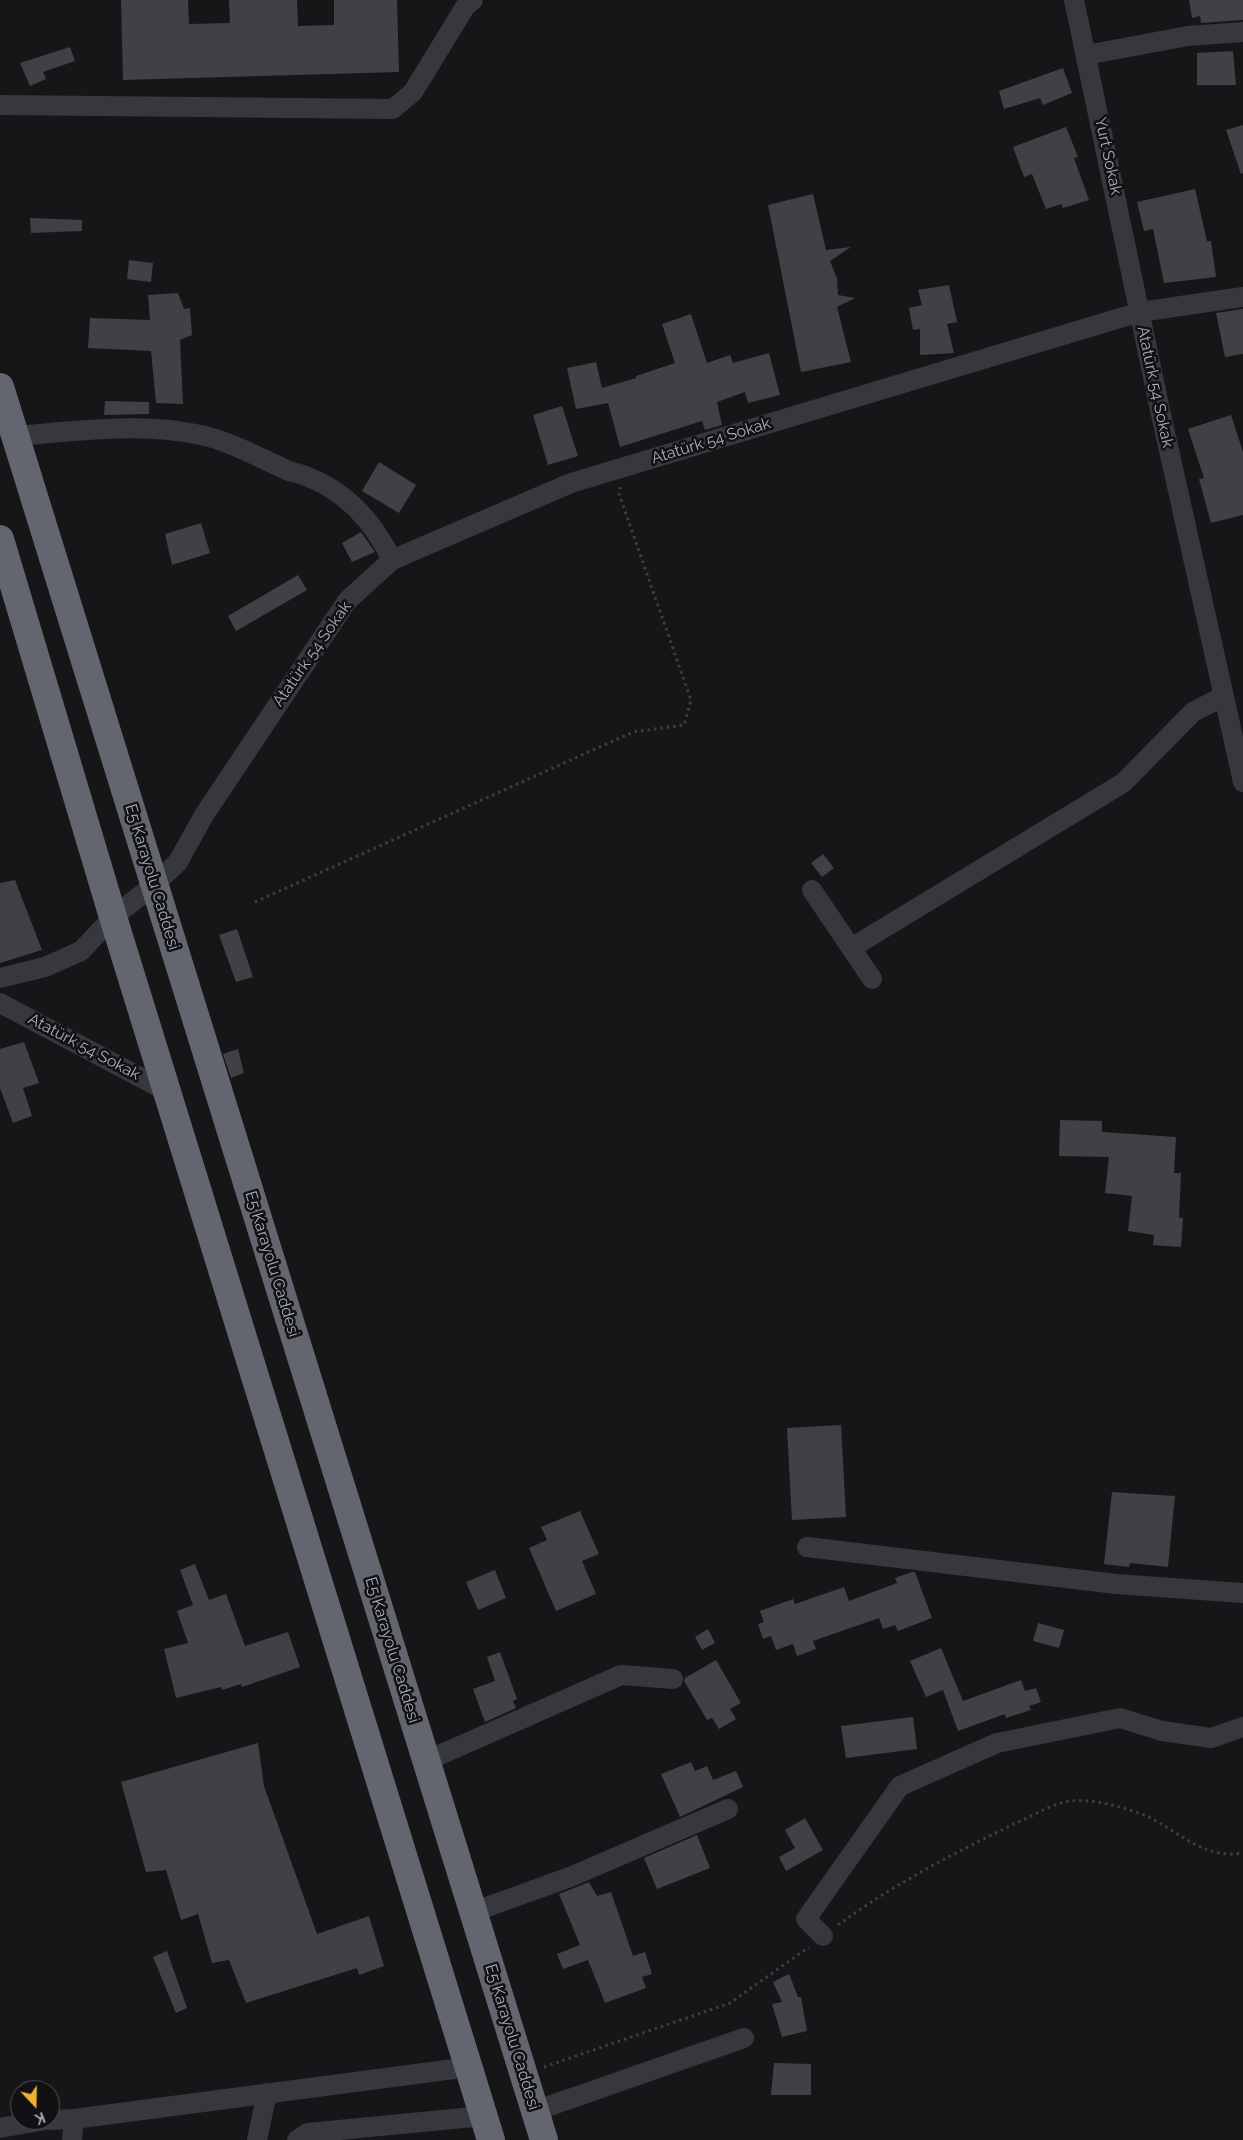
<!DOCTYPE html>
<meta charset="utf-8">
<style>
body{margin:0}
#map{position:relative;width:1243px;height:2140px;overflow:hidden;background:#161618;font-family:Raleway,sans-serif}
canvas{display:block}
.north{position:absolute;left:10px;top:2080px;width:50px;height:50px;box-sizing:border-box;background:#111113;border:1px solid #4d4f55;border-radius:50%;rotate:159deg;font-size:14px;font-weight:700;line-height:20px;text-align:center;color:#a8adb8}
.north::after{content:'';display:block;margin:auto;width:18px;height:22px;background:#f2b134;clip-path:polygon(50% 0,100% 100%,50% 72%,0 100%)}
</style>
<div id="map">
<canvas width="1243" height="2140"></canvas>
<div class="north">K</div>
</div>
<script>
const ctx = document.querySelector('canvas').getContext('2d');
ctx.lineJoin = 'round';
function fill(path, color) { ctx.fillStyle = color; ctx.fill(path, 'evenodd'); }
function strokePath(path, color, width, dash) { ctx.strokeStyle = color; ctx.lineWidth = width; ctx.lineCap = dash ? 'butt' : 'round'; ctx.setLineDash(dash || []); ctx.stroke(path); }
function write(font, color, halo, rows, align = 'center') {
  ctx.font = font + ' Raleway,sans-serif'; ctx.lineWidth = 5; ctx.setLineDash([]); ctx.textBaseline = 'middle'; ctx.strokeStyle = halo; ctx.fillStyle = color; for (const [text, x, y, turn = 0] of rows) {
    ctx.save(); ctx.translate(x, y); ctx.rotate((+turn || 0) * Math.PI / 180); ctx.textAlign = isNaN(turn) ? turn : align; if (halo) ctx.strokeText(text, 0, 0); ctx.fillText(text, 0, 0); ctx.restore();
  }
}
const building = new Path2D(`
 M121 0H188L189 24 230 23 229 0H297L298 26 334 25V0H397L399 72 123 80Z
 M1189 0H1243V20L1201 23 1200 16 1192 18Z
 M70 47 75 61 43 72 46 79 30 86 20 63Z
 M1233 51 1236 85H1197V53Z
 M1063 68 1072 93 1043 105 1040 98 1004 109 999 91Z
 M1243 125V173L1241 174 1226 130Z
 M1066 127 1078 157 1074 158 1089 200 1063 208 1061 204 1046 209 1032 174 1024 177 1013 147Z
 M1195 189 1207 241H1211L1216 277 1164 283 1153 229 1144 231 1137 202Z
 M813 194 826 250 851 247 830 261 837 278 838 295 855 298 837 307 851 362 801 372 768 205Z
 M30 218 82 220V231L31 233Z
 M129 260 153 263 151 282 127 279Z
 M949 285 957 322 947 324 954 353 920 355V329L913 330 909 308 922 305 918 290Z
 M178 293 184 309 190 308 192 335 180 340 183 404 156 403 151 351 88 348 90 318 150 320 148 295Z
 M1243 309V354L1225 357 1216 313Z
 M691 314 707 363 730 355 733 363 769 353 780 395 748 403 745 392 717 402 722 425 705 430 702 421 620 447 608 403 576 409 567 368 596 362 602 388 636 378V376L675 363 662 324Z
 M105 401 149 402V414L104 415Z
 M562 406 578 456 548 465 533 415Z
 M1231 415 1243 452V515L1211 523 1199 479 1204 478 1188 429Z
 M379 462 416 485 399 513 362 491Z
 M201 523 210 553 172 565 165 534Z
 M361 532 375 552 352 562 342 543Z
 M298 575 307 590 236 631 228 616Z
 M823 854 834 868 822 877 811 863Z
 M15 880 42 950 0 963V883Z
 M237 929 253 977 236 982 219 935Z
 M24 1042 39 1083 23 1088 32 1116 13 1123 0 1088V1049Z
 M238 1049 244 1073 231 1078 223 1054Z
 M1060 1120 1102 1121V1132L1176 1137 1174 1173H1181L1179 1218H1183L1181 1247 1153 1245 1154 1235 1128 1231 1132 1196 1105 1193 1109 1157 1059 1156Z
 M841 1425 846 1517 792 1520 787 1428Z
 M1112 1492 1175 1496 1168 1567 1130 1563 1129 1567 1104 1564Z
 M580 1511 599 1554 582 1561 596 1594 556 1611 529 1548 547 1540 541 1527Z
 M195 1564 209 1600 226 1594 245 1646 288 1632 300 1667 242 1687 241 1684 222 1690 221 1687 176 1698 164 1649 188 1643 177 1611 193 1605 180 1570Z
 M495 1570 506 1598 478 1610 466 1582Z
 M912 1572H915L932 1618 898 1631 895 1625 883 1629 879 1618 813 1641 816 1649 797 1656 793 1644 776 1650 771 1636 763 1639 758 1624 764 1622 760 1611 793 1599 795 1604 844 1587 849 1601 897 1583 895 1578Z
 M1038 1623 1064 1630 1059 1648 1033 1641Z
 M708 1629 715 1643 702 1650 695 1637Z
 M941 1648 963 1701 1021 1680 1025 1691 1036 1688 1041 1702 1029 1706 1031 1710 1006 1718 1005 1714 958 1731 943 1690 926 1697 910 1661Z
 M500 1652 517 1699 513 1701 516 1708 485 1722 473 1689 495 1681 487 1657Z
 M716 1660 741 1703 730 1709 736 1719 719 1729 712 1718 707 1720 684 1681 685 1678Z
 M913 1717 917 1749 846 1758 841 1726Z
 M258 1743 264 1786 317 1934 369 1916 384 1966 359 1975 357 1968 246 2003 229 1960 212 1963 198 1914 181 1920 166 1870 146 1872 121 1782Z
 M691 1762 695 1771 707 1766 713 1780 736 1771 743 1787 680 1817 661 1774Z
 M805 1818 823 1850 786 1871 779 1857 795 1848 785 1830Z
 M697 1835 710 1868 657 1889 644 1858Z
 M589 1882 597 1896 611 1892 633 1956 645 1952 652 1974 642 1977 646 1988 605 2003 588 1960 563 1969 557 1954 580 1945 559 1894Z
 M167 1951 187 2008 176 2013 153 1957Z
 M789 1974 798 1997H801L807 2031 782 2037 772 2004 782 2002 773 1982Z
 M774 2063 811 2064V2095H771Z`);
const path = new Path2D(`
 M255 902 633 732 684 725 691 700 619 494 620 487
 M838 1925C894 1884 954 1853 1016 1823 1033 1816 1054 1802 1072 1801 1096 1799 1117 1806 1139 1813 1177 1827 1199 1860 1243 1853
 M544 2067 730 2003 809 1947`);
const minor = new Path2D(`
 M1074 0 1160 410 1243 782
 M1086 55 1188 36 1243 32
 M0 105 393 109 413 92 465 7 473 0
 M15 436C81 431 151 420 216 439 243 448 264 460 289 471 295 473 302 474 308 477 347 492 374 523 392 560
 M812 890 872 979
 M851 948 1123 783 1193 712 1224 696
 M0 978 45 967 81 951 113 917 154 885 178 862 204 815 347 601 392 560 571 483 1140 312 1243 297
 M0 1003 168 1092
 M807 1547 1116 1584 1243 1593
 M426 1761 621 1675 673 1679
 M473 1912 570 1877 728 1809
 M823 1936 806 1919 900 1786 997 1743 1120 1718 1162 1731 1211 1738 1243 1727
 M535 2111 744 2038
 M50 2120 74 2119 469 2067
 M0 2128 45 2120
 M72 2140 74 2119
 M257 2140 267 2093
 M297 2140 308 2133 484 2116`);
const highway = new Path2D(`
 M0 387 544 2140
 M0 539 113 917 491 2140`);
const streetNames = [
 ["Yurt Sokak",1108,156,78],
 ["Atatürk 54 Sokak",1155,387,78],
 ["Atatürk 54 Sokak",711,441,-17],
 ["Atatürk 54 Sokak",312,654,-55],
 ["E5 Karayolu Caddesi",152,877,73],
 ["Atatürk 54 Sokak",84,1047,28],
 ["E5 Karayolu Caddesi",272,1264,73],
 ["E5 Karayolu Caddesi",392,1650,73],
 ["E5 Karayolu Caddesi",512,2037,73]
];
fill(building, '#404145');
strokePath(path, '#3d3f44', 3, [2.5, 4]);
strokePath(minor, '#37383d', 20);
strokePath(highway, '#63666e', 28);
write('16px', '#a8adb8', '#111113', streetNames);
</script>
